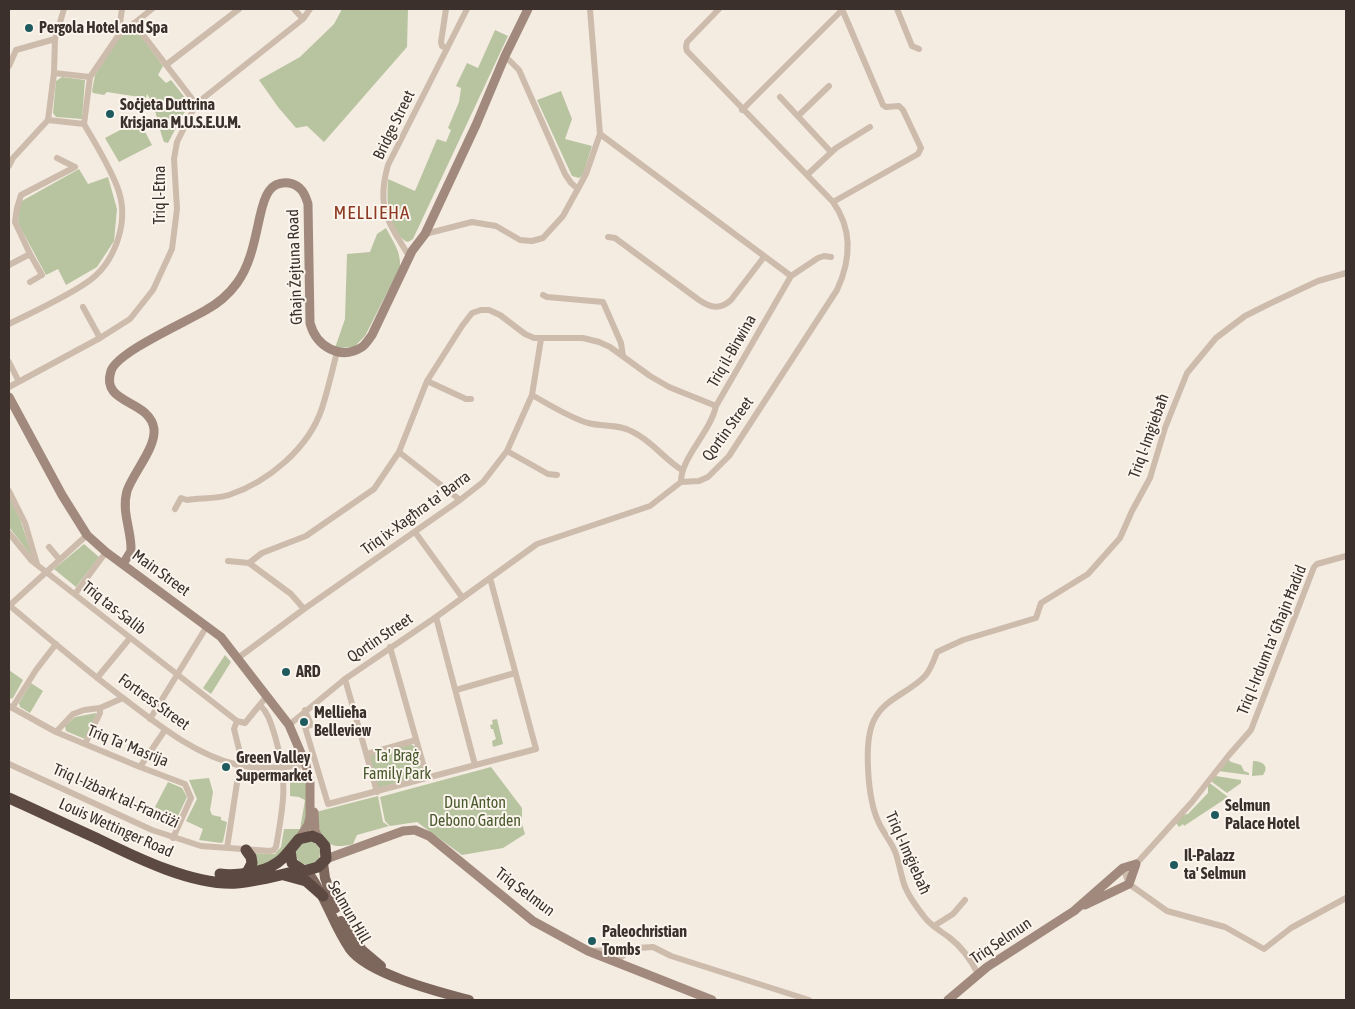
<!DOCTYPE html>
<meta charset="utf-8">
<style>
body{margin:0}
#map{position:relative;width:1355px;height:1009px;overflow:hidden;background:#f4ebe1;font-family:"Asap Condensed",sans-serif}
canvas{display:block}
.frame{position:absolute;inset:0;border:10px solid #3b302b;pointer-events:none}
</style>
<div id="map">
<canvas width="1355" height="1009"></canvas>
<div class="frame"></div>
</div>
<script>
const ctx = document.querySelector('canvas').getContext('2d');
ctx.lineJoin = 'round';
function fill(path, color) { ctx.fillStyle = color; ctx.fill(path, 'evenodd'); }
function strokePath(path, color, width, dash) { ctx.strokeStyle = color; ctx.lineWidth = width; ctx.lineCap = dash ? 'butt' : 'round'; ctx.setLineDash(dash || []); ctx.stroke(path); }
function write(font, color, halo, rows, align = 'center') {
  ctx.font = font + ' "Asap Condensed",sans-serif'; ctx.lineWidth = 4; ctx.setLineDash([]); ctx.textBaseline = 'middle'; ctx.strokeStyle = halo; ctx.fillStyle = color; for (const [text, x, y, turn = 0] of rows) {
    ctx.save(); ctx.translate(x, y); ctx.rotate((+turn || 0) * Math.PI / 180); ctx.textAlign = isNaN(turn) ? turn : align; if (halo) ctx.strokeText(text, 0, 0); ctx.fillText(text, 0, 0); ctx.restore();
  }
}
const green = new Path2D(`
 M342 9H408L407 47 324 142 307 126 296 128 278 107 259 80 300 57 334 24Z
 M131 28H135L163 66 158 75 166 83 171 80 190 104 179 121 175 119 173 121 178 124 168 143 164 142C158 127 157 108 147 94L146 98 107 92 104 95 93 93 92 91 95 75 119 38Z
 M495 30 508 36 413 239 408 242 405 241C386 226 387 201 388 179L415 191 437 139 446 142 451 130 448 128 459 102 461 88 456 86 467 63 478 68Z
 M62 77 85 80 82 119 56 117 53 113 56 81Z
 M561 91 572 119 565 139 592 146 583 175 579 178 572 176 537 100Z
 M139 120 152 145 119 162 105 138Z
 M79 169 88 184 108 177 117 209 114 241 97 267 66 285 58 269 46 275 18 223 20 202Z
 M386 228C393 242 401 251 400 267L365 336 354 347 335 348 345 319 347 254 370 252 377 234Z
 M9 497 20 519 33 558 9 527Z
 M84 544 99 557 76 587 54 569Z
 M225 655 231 662 211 694 203 688Z
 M9 670 23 680 13 698 9 699Z
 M31 683 43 691 30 713 20 707 19 703Z
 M96 713 95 721 87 740 66 731 65 726 75 717Z
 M497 719 503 744 493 747 492 741 496 739 493 729H491L490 725 493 724 492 720Z
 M410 744 416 747 424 775 378 788 369 755Z
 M1228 759 1231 762 1241 765 1244 771 1249 773V775L1218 771Z
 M1253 761C1262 761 1270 766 1263 775L1252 776Z
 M491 767 522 808V824L525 834 503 848 462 855 417 822 390 826 385 821 380 797Z
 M296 772 300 773 306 785V824L279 858 257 870 253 853 275 854 281 847 284 829H300L305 800 299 797 290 796V778Z
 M1216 776 1241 780V783L1227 793 1212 782 1213 778Z
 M209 778 213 792 210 810 212 815 221 817V820L227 822 223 842 221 843 199 840 203 829 186 821 197 799 189 780Z
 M168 782 182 788 187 797 177 818 155 807Z
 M1208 784H1211L1228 797 1184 826 1183 824 1179 827 1176 823 1182 815 1188 814 1208 793Z
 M378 796 383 822 389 826 357 835 353 844C324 852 320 836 316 812Z
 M296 853a12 12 0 1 1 24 0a12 12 0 1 1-24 0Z`);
const street = new Path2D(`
 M294 9 303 19
 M446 9 441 42 442 46 446 48
 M897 9 912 46 919 49
 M134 23 196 104
 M118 36 152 9
 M505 56 519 70 565 174 571 183 578 189
 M166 65 239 9
 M9 66 16 50 55 39
 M54 73 90 77
 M780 97 831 152
 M742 110 843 9
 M798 116 829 86
 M48 120 54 73 55 39 64 9
 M48 120 84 124
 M84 124 90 77 118 36 122 9
 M600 134 791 276
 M9 166 13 158 48 120
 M807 175 836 148 870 127
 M833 202 918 154 921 148 903 110 899 106 886 107 883 105 842 9
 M425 234 472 222 496 226 520 240 532 241 543 238 563 216 586 174 600 134 590 9
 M608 237 615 238 699 300C711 308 720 310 731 300L764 257
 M409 256C388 222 376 207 388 165L467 9
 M9 265 30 254 15 222 17 208 21 195 75 167 57 158
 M30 282 42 275 30 254
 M543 295 547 297 603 302 621 343 623 356
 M83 307 100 338
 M9 324C33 312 64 298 86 283 114 265 129 224 119 192 112 170 96 145 84 124
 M9 362 18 380
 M427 381 466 399H471
 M9 387 100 338 130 319 153 290 172 249 177 209 174 159 177 142 196 104 303 19 310 9
 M532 395C550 405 568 417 588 423 603 427 620 424 633 432 652 441 664 459 682 470
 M507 451 548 474 557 475
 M399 452 460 500
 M681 482C681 457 710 433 716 406L791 276 818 258 824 256 831 257
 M9 491 25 523 37 564
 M175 509 181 498 187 500C200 498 217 499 229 495 268 482 309 448 322 408 328 390 332 371 337 352
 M415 532 462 597
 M9 533 32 561 237 721 245 723 267 696
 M49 547 60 560
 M228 561 249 563 262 553 306 536 374 489 399 452 427 381 462 326 472 313 481 310H489L500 315 525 334 534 338H583L599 342 610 347 650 376 669 387 716 406
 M249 563 291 594 304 609
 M75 594 106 552
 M9 605C48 638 87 671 127 701 161 727 196 755 238 765 259 770 286 767 306 765
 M9 606 87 535
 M436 617 475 765
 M390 647 427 778
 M238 658 304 609 460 500 483 482 507 451 532 395 541 339
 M97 678 130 638
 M345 679 377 792
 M456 690 515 673
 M9 706 56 732 140 767 185 784 191 798 173 838
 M12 708 36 670 56 644
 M305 710 311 725 305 727 328 804 536 749 490 578
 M150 719 207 626
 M289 725 345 679 436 617 537 544 650 506 681 482 699 481 708 477 729 456 837 290C851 260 853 230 833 202L687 51 686 47 687 42 719 9
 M56 732 73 714 84 710 100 708 123 698
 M85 744 100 713V708
 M367 754 416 740
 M9 764 152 830 201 846 270 851 274 850 276 847C284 803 288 780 275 736 271 724 269 714 260 705
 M140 767 165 730
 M227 848 241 757 234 729 237 721
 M1136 864 1192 802 1229 755 1251 730 1314 567 1317 564 1346 556
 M1123 868 1129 884 1167 911 1225 927 1264 949 1291 928 1346 898
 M934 926 953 914 965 900
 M592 951 653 947 671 956 809 1000
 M615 962 633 948
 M978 974C971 960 963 948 950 938 942 932 933 927 926 919 918 909 908 896 904 884 901 874 899 864 896 854 892 842 883 833 878 821 868 799 863 742 874 720 885 698 909 693 925 676 931 669 934 660 937 652L963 640 1036 618 1041 603 1088 574 1120 538 1132 511 1150 478 1165 428 1187 373 1216 338 1245 316 1269 304 1318 281 1346 273`);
const secondary = new Path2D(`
 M9 397 62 495 87 535 106 552 221 637 289 725 306 765 310 783V817L308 825 299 839
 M123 564 131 551C132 531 121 512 127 491 133 473 156 448 154 429 150 399 100 405 111 371 117 352 186 322 206 310 217 304 229 294 237 283 251 264 255 238 260 216 262 207 264 198 269 191 274 184 281 182 289 183 301 185 305 194 308 204L310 323C316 346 340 361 362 347 366 344 369 339 372 335L412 251 425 234 476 125 505 56 528 9
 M314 812 315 830 319 839
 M326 859 403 831 415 830 429 836 533 921 588 951 712 1000
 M1085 905 1129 884 1136 864
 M948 1000 987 967 1074 911 1123 868 1136 864`);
const primary = new Path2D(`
 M323 863 325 878 336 908
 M307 871C326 896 333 925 350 949 368 974 439 992 469 1000
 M341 921 362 950 381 966`);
const highway = new Path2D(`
 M9 798C38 811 67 825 96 838 135 857 193 886 237 883 258 881 280 875 301 870
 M312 836 319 839 325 846 326 859 318 867 304 871 292 863 290 850 299 839Z
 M245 873 248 871 252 863 251 857 246 850
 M220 874C234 876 263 873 275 864 281 861 286 855 290 850
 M284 875 306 881 323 896`);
const markers = [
 [29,28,5,"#1f5a5e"],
 [110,114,5,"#1f5a5e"],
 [286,672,5,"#1f5a5e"],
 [304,722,5,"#1f5a5e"],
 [226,767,5,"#1f5a5e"],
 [1215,815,5,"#1f5a5e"],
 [1174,865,5,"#1f5a5e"],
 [592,941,5,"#1f5a5e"]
];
const poiNames = [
 ["Pergola Hotel and Spa",39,28],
 ["Soċjeta Duttrina",120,105],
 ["Krisjana M.U.S.E.U.M.",120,123],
 ["ARD",296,672],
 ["Mellieħa",314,713],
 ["Belleview",314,731],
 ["Green Valley",236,758],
 ["Supermarket",236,776],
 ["Selmun",1225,806],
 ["Palace Hotel",1225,824],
 ["Il-Palazz",1184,856],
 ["ta' Selmun",1184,874],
 ["Paleochristian",602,932],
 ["Tombs",602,950]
];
const streetNames = [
 ["Bridge Street",394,125,-64],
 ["Triq l-Etna",160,195,-90],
 ["Għajn Żejtuna Road",295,267,-92],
 ["Triq il-Birwina",732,351,-60],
 ["Qortin Street",728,429,-54],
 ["Triq l-Imġiebaħ",1149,436,-70],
 ["Triq ix-Xagħra ta' Barra",416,513,-36],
 ["Main Street",161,573,36],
 ["Triq tas-Salib",114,608,38],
 ["Qortin Street",380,638,-34],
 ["Triq l-Irdum ta' Għajn Ħadid",1272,640,-68],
 ["Fortress Street",154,702,36],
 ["Triq Ta' Masrija",128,746,22],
 ["Triq l-Iżbark tal-Franċiżi",116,796,24],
 ["Louis Wettinger Road",116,828,24],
 ["Triq l-Imġiebaħ",908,853,66],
 ["Triq Selmun",525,892,37],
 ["Selmun Hill",349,912,60],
 ["Triq Selmun",1001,941,-34]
];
const parkNames = [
 ["Ta' Braġ",397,756],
 ["Family Park",397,774],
 ["Dun Anton",475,803],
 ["Debono Garden",475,821]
];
const quarterNames = [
 ["MELLIEHA",372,213]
];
fill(green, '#b8c4a0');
strokePath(street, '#cdbbac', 6);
strokePath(secondary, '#a18a7d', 9);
strokePath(primary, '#7d675c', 10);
strokePath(highway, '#5c4a42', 11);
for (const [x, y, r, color] of markers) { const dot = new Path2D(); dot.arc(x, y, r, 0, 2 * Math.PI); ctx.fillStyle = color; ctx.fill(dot); strokePath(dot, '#fbf5ee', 2); }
write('bold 16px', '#3b302b', '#fbf5ee', poiNames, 'left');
write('16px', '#3b302b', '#fbf5ee', streetNames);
write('16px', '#4a5a2e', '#fbf5ee', parkNames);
ctx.letterSpacing = '1px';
write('19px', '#8c3b22', '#fbf5ee', quarterNames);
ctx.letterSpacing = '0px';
</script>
